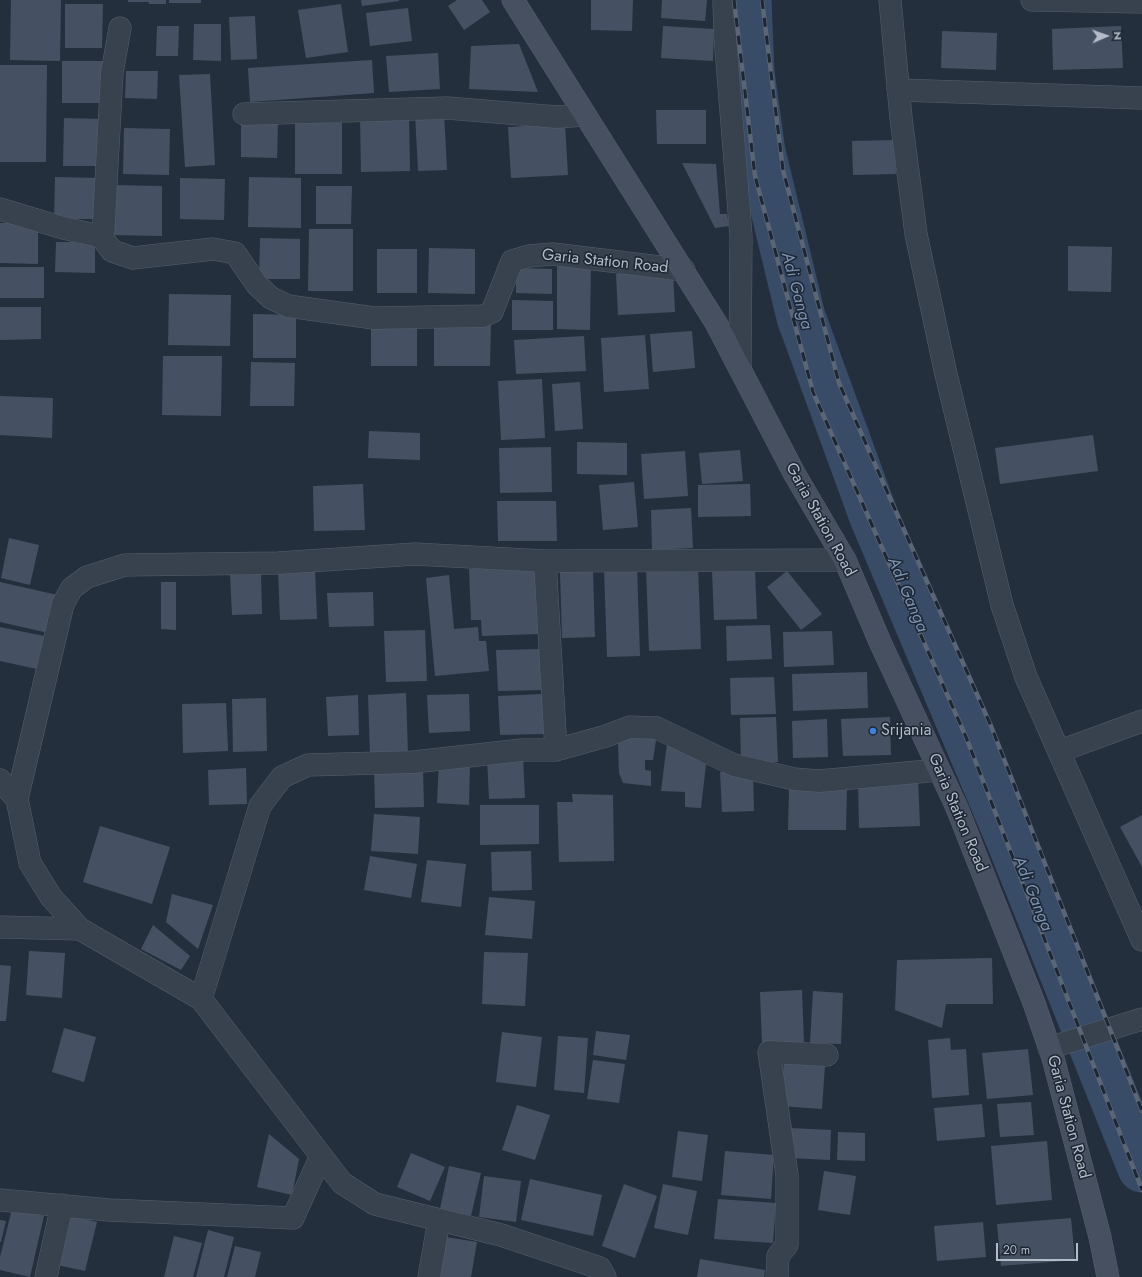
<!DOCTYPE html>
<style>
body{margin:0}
#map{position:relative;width:1142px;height:1277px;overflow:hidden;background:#242f3e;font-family:Jost,sans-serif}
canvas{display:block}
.north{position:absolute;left:1086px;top:16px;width:40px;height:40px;-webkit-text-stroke:3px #1d2633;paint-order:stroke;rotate:88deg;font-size:11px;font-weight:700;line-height:16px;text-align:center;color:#b4bcc9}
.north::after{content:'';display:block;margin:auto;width:14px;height:18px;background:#b4bcc9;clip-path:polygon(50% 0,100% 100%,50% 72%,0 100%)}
.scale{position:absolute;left:996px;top:1243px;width:82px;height:18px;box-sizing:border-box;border:2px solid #b4bcc9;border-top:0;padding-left:5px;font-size:12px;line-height:14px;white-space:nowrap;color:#b4bcc9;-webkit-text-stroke:3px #1d2633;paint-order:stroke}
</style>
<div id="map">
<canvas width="1142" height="1277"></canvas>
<div class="north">N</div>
<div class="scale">20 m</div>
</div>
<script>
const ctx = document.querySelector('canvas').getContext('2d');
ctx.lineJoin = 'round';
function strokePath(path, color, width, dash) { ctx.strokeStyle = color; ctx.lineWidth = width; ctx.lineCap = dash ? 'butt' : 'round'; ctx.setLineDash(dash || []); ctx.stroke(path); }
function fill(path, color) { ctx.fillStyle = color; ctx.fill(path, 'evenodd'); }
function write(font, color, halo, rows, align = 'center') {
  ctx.font = font + ' Jost,sans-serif'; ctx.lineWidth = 3; ctx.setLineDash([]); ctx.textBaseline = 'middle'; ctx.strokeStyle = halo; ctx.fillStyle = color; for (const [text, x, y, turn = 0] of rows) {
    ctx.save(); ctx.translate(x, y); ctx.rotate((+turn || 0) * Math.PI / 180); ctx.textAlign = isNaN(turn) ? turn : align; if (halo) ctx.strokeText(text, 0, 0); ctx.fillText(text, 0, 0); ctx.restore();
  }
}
const river = new Path2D(`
 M747 0 750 73 761 152 801 317 874 517 1011 841 1142 1168`);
const building = new Path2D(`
 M11 0H61L60 61 10 60Z
 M128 0H166V4H149V2H128Z
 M169 0H201V3H169Z
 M361 0H399V1L362 6Z
 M457 0H482L490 12 464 30 448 6Z
 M591 0H633L632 31 591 30Z
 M662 0H707L705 21 661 18Z
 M65 4H103L102 48H65Z
 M341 4 348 52 306 58 298 10Z
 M408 8 412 41 370 46 366 13Z
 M255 16 257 59 231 60 229 17Z
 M194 24H221V61L193 60Z
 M157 26H179L178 56H156Z
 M663 26 714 29 713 61 661 58Z
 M1121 26 1123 68 1053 70 1052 29Z
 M942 31 997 33 996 70 941 68Z
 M519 44 538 92 469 89 471 46Z
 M438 53 440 89 389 92 386 56Z
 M372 60 374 93 250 102 248 68Z
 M62 61H106V103H62Z
 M0 65H47L46 162H0Z
 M126 71H158L157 99 125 98Z
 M210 74 215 165 185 167 179 75Z
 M656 110H706V144H657Z
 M444 112 447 170 418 171 415 114Z
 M409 114 410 171 361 172 360 115Z
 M64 118 101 119 100 166H63Z
 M241 122 278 123 277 158 241 157Z
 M295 123H342V174H295Z
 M565 124 568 175 511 178 508 127Z
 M124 128 170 129 169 175 123 174Z
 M895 140 896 174 853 175 852 141Z
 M682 163 716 164 720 214H727L729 226 715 228Z
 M55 177 100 178V219H54Z
 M249 177 301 178V228L248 227Z
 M180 178 225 179 224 220 180 219Z
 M113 185 162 186V236L112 235Z
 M316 186H352L351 224H316Z
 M0 223H38V264L0 263Z
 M309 229H353V291H308Z
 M260 238 300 239V279H259Z
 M56 242H95V273L55 272Z
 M1068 246 1112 247 1111 292 1068 291Z
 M429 248 475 249V294L428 293Z
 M377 249H417V293H377Z
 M557 264H591L590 330 557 329Z
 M0 267H44V298H0Z
 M516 268 552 269V294L516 293Z
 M673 271 675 312 618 315 616 274Z
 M169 294 231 295 230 346 168 345Z
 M512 300 553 301V330H512Z
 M0 307H41V339L0 340Z
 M253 314 296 315V358H253Z
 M371 323 417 324V366H371Z
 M434 323H491L490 366H434Z
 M692 331 695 368 653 372 650 334Z
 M645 335 649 389 604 392 601 338Z
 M584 336 586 371 516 374 514 340Z
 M163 356H222L221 416 162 415Z
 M251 362 295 363 294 406H250Z
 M542 379 545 438 501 440 498 381Z
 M580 382 583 429 555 431 552 384Z
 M0 396 53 398 52 438 0 435Z
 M369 431 420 433V460L368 458Z
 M1093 435 1098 471 1000 484 995 448Z
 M577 442 627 443V475L577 474Z
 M551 447 552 492 500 493 499 448Z
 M740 450 743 481 702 484 699 453Z
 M685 451 688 496 644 499 641 454Z
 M634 482 638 527 603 530 599 485Z
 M363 484 365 530 314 531 313 486Z
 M750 484 751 516 698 517V485Z
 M497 501H556L557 541H498Z
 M691 508 693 548 652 550 651 510Z
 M9 538 39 545 30 585 1 578Z
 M698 565 701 649 649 651 646 567Z
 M537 566 539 634 482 636 481 620H471L469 569Z
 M637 567 640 656 607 657 604 568Z
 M315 568 317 619 280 620 278 569Z
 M755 570 757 619 714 620 712 571Z
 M593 571 595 637 562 638 560 572Z
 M787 571 822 614 801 630 767 587Z
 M261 573 262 614 232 615 230 574Z
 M449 575 454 629 478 627 479 641H486L489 671 435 676 426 578Z
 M0 582 62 596 53 634 0 622Z
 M161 582H176V630L161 629Z
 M373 592 374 626 329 627 327 593Z
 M770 625 772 659 727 661 726 626Z
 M0 627 44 636 37 669 0 661Z
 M425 630 427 681 386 682 384 631Z
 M832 631 834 665 784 667 783 632Z
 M542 649 544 690 498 691 496 650Z
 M867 672 868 708 793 711 792 674Z
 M774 677 776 714 731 715 730 678Z
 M406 693 408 753 370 755 368 695Z
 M469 694 470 731 429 733 427 695Z
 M543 694 544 734 500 735 498 696Z
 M358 695 359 735 328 736 326 697Z
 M266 698 267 751 233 752 232 699Z
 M226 703 228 751 183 753 182 704Z
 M776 717 778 762 741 764 740 718Z
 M890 717 891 755 843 756 841 719Z
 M827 719 828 757 793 758 792 721Z
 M657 734 653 760H645V770L651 771V786L623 783 619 773 618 742 625 736Z
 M667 743 706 764 701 808 685 807V792L661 791Z
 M523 756 525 798 489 799 487 757Z
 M439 760 470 761 469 805 437 803Z
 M246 768 247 804 209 805 208 770Z
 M374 768H423L424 807 375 808Z
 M753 771 754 811 722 812 720 772Z
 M918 779 920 826 859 828 858 781Z
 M789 789H847L846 830H788Z
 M572 794 613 795 614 861 559 862 557 802H573Z
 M480 805H539V844L480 845Z
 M374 814 420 817 418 854 371 851Z
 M1142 815V867L1120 827Z
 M100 826 170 847 152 904 83 882Z
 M531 851 532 890 492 891 491 852Z
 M370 856 417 864 411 898 364 890Z
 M427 860 466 864 461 907 421 902Z
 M172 894 213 905 198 949 166 922Z
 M489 897 535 901 532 939 485 935Z
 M153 925 190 956 181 970 141 949Z
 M29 951 65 953 62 998 26 995Z
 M484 952 528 953 525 1006 482 1004Z
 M992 958 993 1004H946L942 1028 895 1010 897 960Z
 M0 965 11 966 6 1021H0Z
 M802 990 804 1042 762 1044 760 992Z
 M813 991 843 993 841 1044 810 1043Z
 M64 1028 96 1037 84 1082 52 1072Z
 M596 1031 630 1035 626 1060 593 1055Z
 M502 1032 542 1037 536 1087 496 1082Z
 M558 1036 588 1038 584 1093 554 1090Z
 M950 1038 951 1050 966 1049 969 1095 932 1098 928 1040Z
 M1028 1049 1033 1095 987 1099 982 1053Z
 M593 1060 625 1064 619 1103 587 1099Z
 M784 1062 825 1065 822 1109 780 1106Z
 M1031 1102 1034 1135 1000 1137 997 1104Z
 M982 1104 985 1137 937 1141 934 1108Z
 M517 1105 550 1115 535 1160 502 1150Z
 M790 1128 831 1130 830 1160 789 1158Z
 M678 1131 708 1135 702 1181 672 1177Z
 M838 1132 865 1133V1161L837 1160Z
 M269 1134 299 1159 292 1195 257 1187Z
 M1047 1141 1052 1200 996 1205 991 1146Z
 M725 1151 774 1155 771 1199 721 1195Z
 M411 1153 445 1167 430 1201 397 1187Z
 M449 1166 481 1173 471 1216 440 1209Z
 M824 1171 856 1176 850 1215 818 1210Z
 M484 1176 521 1181 516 1222 479 1217Z
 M530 1179 602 1195 593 1236 521 1220Z
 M624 1184 657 1196 635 1258 602 1246Z
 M663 1184 697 1191 688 1235 654 1228Z
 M718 1199 776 1203 773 1243 714 1239Z
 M12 1209 44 1216 30 1277 0 1270V1257Z
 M69 1215 97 1222 85 1271 57 1265Z
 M1071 1218 1075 1260 1001 1266 997 1224Z
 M0 1220 6 1221 1 1242H0Z
 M983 1222 986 1257 937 1261 934 1226Z
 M208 1230 234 1237 224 1277H196Z
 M174 1236 202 1243 193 1277H164Z
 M446 1237 477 1242 471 1277H439Z
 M235 1246 261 1252 255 1277H227Z
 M700 1259 765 1270 764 1277H697Z`);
const minor = new Path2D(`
 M724 0 725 36 741 236 740 369
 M1032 0 1142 2
 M898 90 1142 98
 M244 114 447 108 557 117 584 115
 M0 209 63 228 95 235 103 239 112 251 133 258 213 249 235 253 257 285 271 298 288 306 374 318 483 316 492 312 512 261 529 256 553 254 684 270
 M103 239 112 73 120 28
 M556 750 606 736 630 727 657 728 734 765 794 779 819 781 939 770
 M1060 751 1142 721
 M0 780 17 799 30 863 51 897 80 929 201 999 342 1183 375 1204 501 1235 600 1268 605 1277
 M17 799 63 604 72 588 87 577 125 565 278 563 415 554 545 561 845 560
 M0 927 80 929
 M201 999 260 806 282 777 308 765 414 762 522 750H556L545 561
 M0 1200 109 1210 293 1218 321 1156
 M46 1277 62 1205
 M429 1277 439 1220
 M777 1277 778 1256 787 1245V1175L769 1052 827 1055`);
const tertiary = new Path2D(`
 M890 0 901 118 916 234 945 370 1002 605 1026 677 1142 940
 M1049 1048 1142 1019`);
const secondary = new Path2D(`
 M513 0 716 323 794 473 845 560 880 642 957 808 1034 1003 1053 1058 1100 1237 1108 1277`);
const rail = new Path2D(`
 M734 0 755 176 813 392 966 737 1142 1190
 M762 0 783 170 839 383 991 726 1142 1111`);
const markers = [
 [873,731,4,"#3f7fe0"]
];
const streetNames = [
 ["Garia Station Road",605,262,6],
 ["Garia Station Road",820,520,61],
 ["Garia Station Road",957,813,67],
 ["Garia Station Road",1068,1117,75]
];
const poiNames = [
 ["Srijania",881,731]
];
const waterNames = [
 ["Adi Ganga",796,291,75],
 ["Adi Ganga",907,595,67],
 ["Adi Ganga",1032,894,68]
];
strokePath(river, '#394c67', 49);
fill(building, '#455162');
strokePath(minor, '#565f6c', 23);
strokePath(tertiary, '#565f6c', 23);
strokePath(secondary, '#565f6c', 23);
strokePath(minor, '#38414e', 22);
strokePath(tertiary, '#38414e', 22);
strokePath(secondary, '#465061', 22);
strokePath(rail, '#5a6575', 4.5);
strokePath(rail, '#1d2633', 3, [9]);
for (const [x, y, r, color] of markers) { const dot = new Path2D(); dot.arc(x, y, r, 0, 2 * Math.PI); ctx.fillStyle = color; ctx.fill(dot); strokePath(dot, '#1d2633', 1.5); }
write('16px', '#b4bcc9', '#1d2633', streetNames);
write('16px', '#b4bcc9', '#1d2633', poiNames, 'left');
write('italic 17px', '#7c92b1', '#1d2633', waterNames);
</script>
